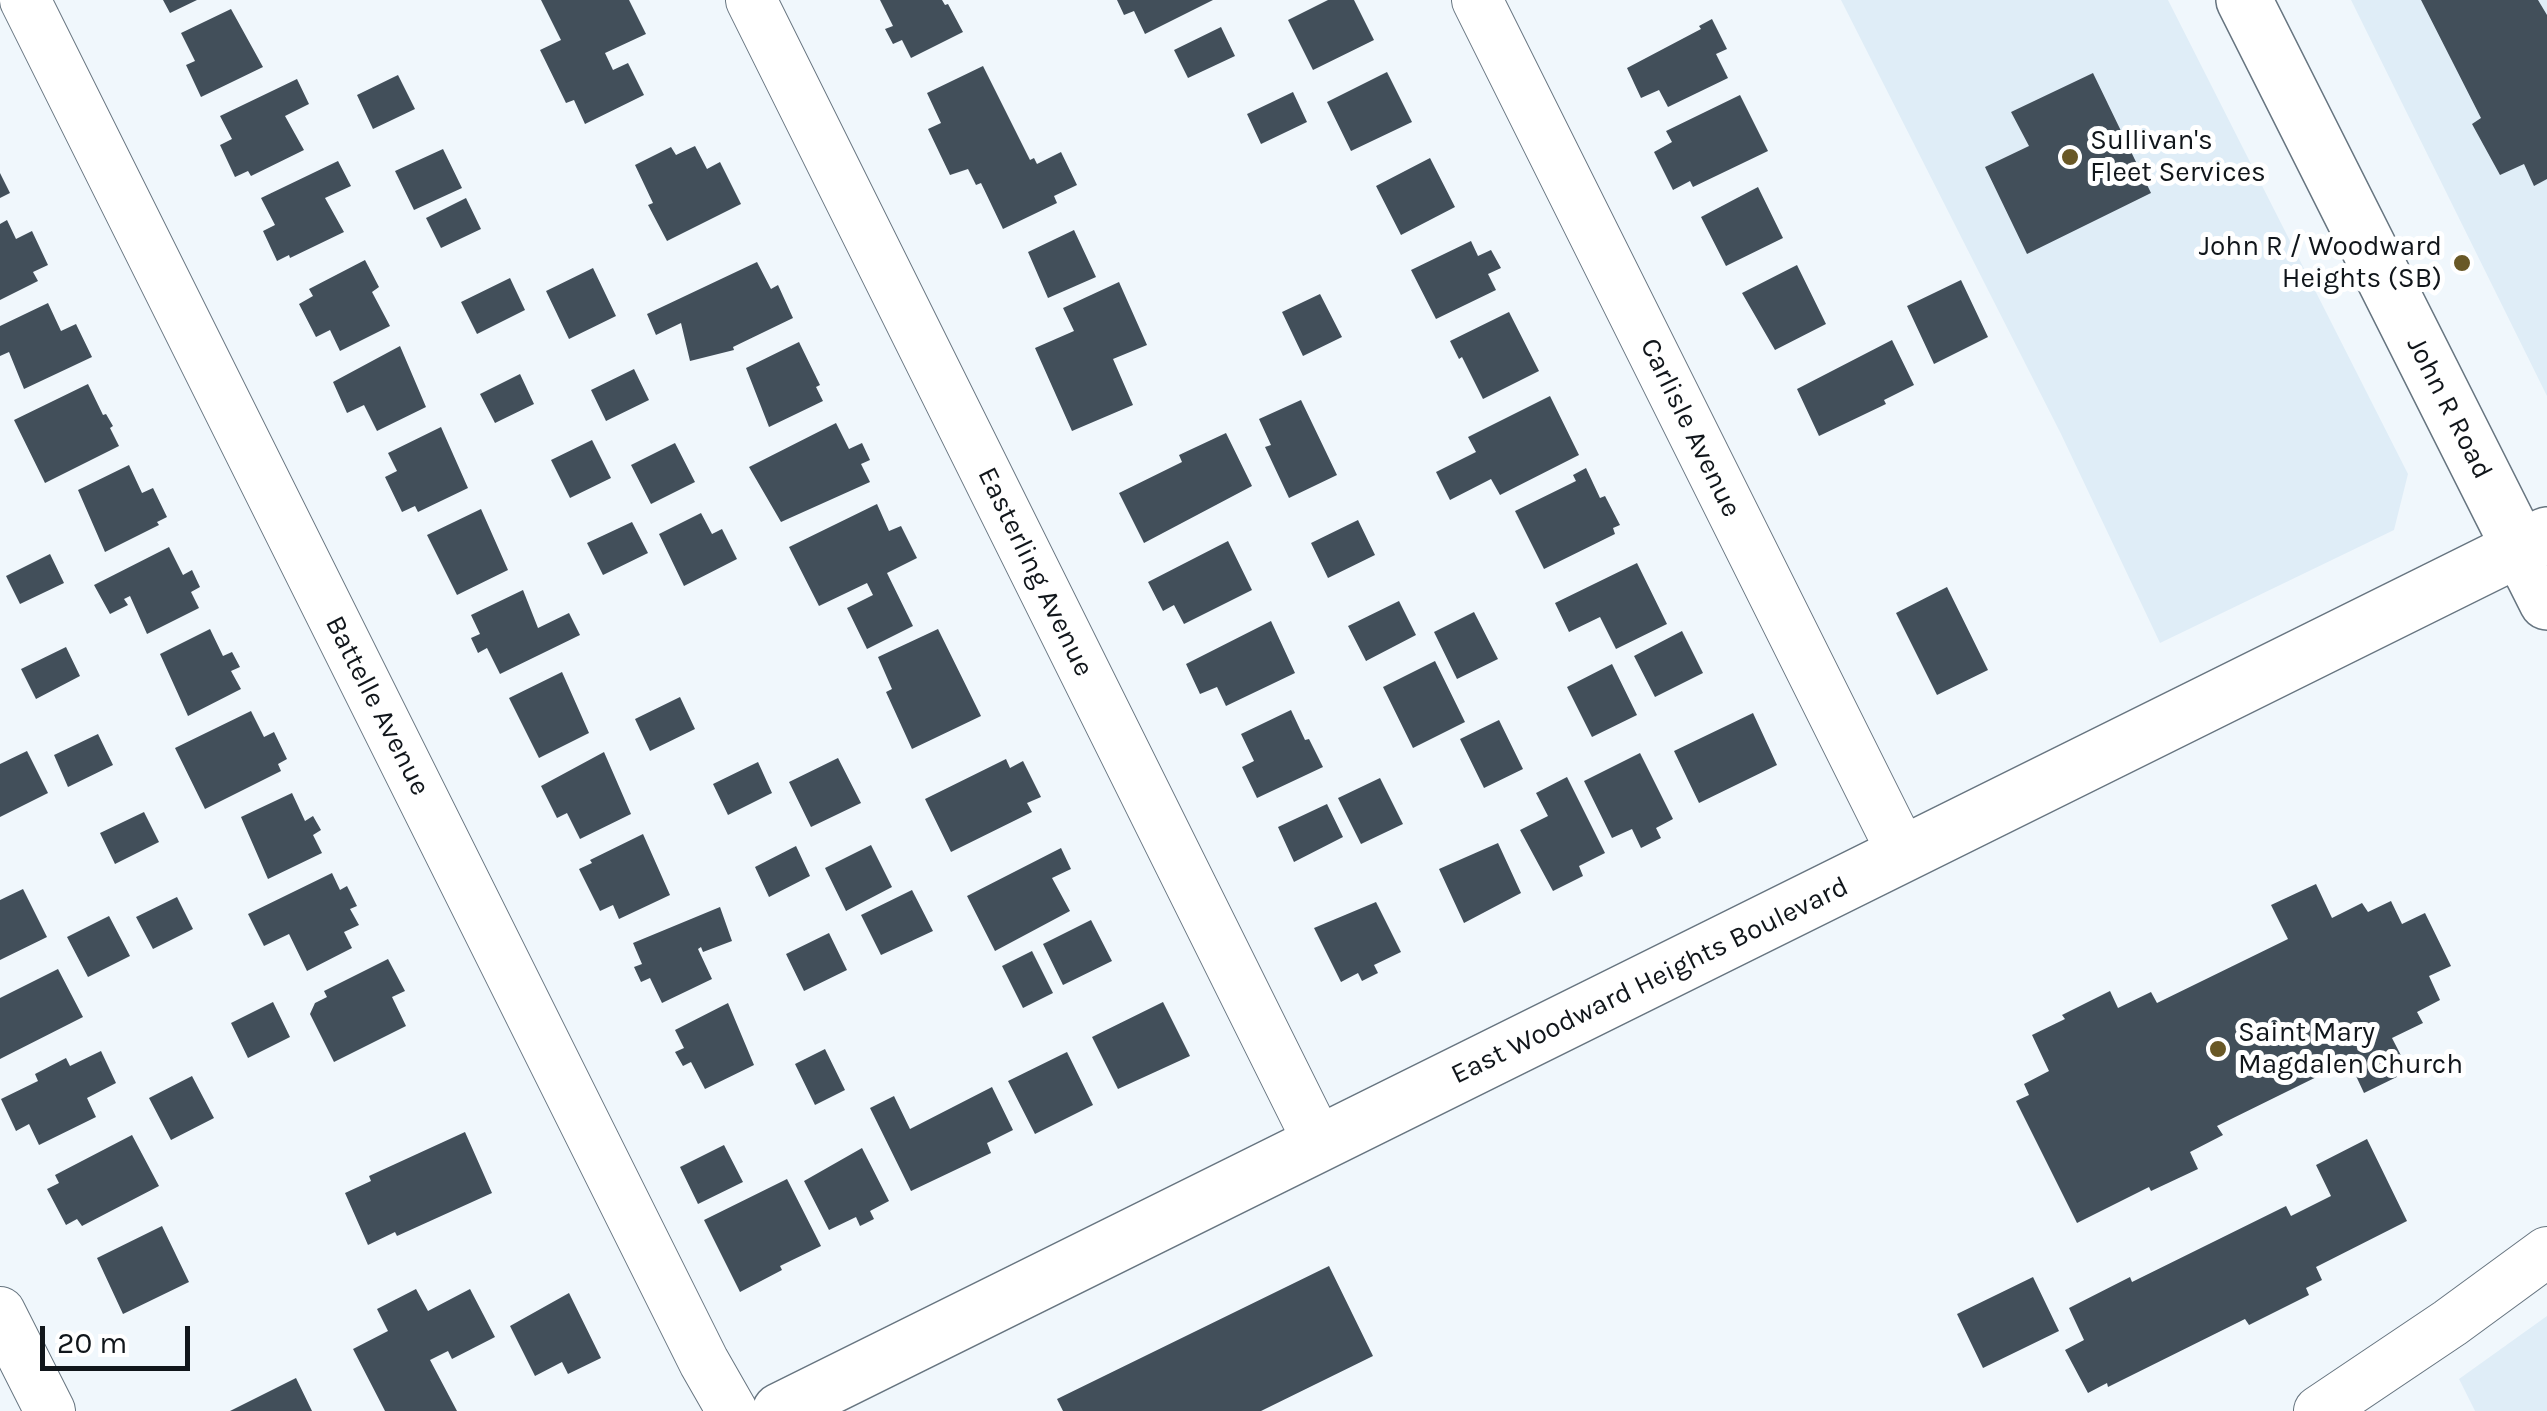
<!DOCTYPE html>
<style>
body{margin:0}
#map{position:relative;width:2547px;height:1411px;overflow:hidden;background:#f0f7fc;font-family:Karla,sans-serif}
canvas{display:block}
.scale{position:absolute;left:40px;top:1326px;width:150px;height:45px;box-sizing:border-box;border:5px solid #11161b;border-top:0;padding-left:12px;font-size:30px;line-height:35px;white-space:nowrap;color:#11161b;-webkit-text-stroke:8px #fff;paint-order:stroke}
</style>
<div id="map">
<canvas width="2547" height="1411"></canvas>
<div class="scale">20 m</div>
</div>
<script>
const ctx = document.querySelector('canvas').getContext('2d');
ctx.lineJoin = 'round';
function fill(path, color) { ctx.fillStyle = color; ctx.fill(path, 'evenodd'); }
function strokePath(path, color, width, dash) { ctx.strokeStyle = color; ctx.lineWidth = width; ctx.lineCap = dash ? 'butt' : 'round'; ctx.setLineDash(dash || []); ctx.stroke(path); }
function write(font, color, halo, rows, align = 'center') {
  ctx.font = font + ' Karla,sans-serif'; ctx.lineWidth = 10; ctx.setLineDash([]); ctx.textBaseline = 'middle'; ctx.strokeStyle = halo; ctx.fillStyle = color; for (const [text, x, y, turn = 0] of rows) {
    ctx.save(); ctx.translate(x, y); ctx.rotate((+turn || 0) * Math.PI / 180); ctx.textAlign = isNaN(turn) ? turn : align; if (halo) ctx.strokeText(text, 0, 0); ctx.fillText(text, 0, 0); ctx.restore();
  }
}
const built = new Path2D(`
 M1841 0H2168L2408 474 2394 530 2160 643 2061 434Z
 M2351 0H2547V396L2354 6Z
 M2547 1316V1411H2475L2459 1379Z`);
const building = new Path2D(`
 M163 0H197L170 13Z
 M541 0H629L646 34 605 53 613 70 628 63 644 95 585 124 574 100 566 103 540 50 561 40Z
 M880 0H942L945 5 948 4 963 32 911 58 902 40 893 44 885 29 893 26Z
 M1117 0H1213L1145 34 1134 11 1124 15Z
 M1328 0H1354L1374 40 1313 70 1288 20Z
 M2421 0H2538L2547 15V179L2534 186 2524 164 2500 175 2472 124 2481 118Z
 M231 9 263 67 201 97 186 65 195 61 181 33Z
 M1712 19 1727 49 1716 54 1728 78 1668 107 1659 90 1641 98 1627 68 1701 29 1699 26Z
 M1221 27 1235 56 1188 78 1174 50Z
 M983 66 1030 160 1034 158 1037 164 1061 152 1077 185 1054 196 1057 203 1003 229 981 183 976 185 968 169 950 175 928 129 941 123 927 93Z
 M1387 72 1412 122 1351 151 1327 102Z
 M2093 73 2151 193 2027 254 1985 167 2029 146 2011 112Z
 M398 75 415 109 373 129 357 95Z
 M297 79 309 104 285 116 304 150 251 176 248 171 235 177 220 145 232 139 220 116Z
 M1293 92 1307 122 1261 144 1247 114Z
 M1740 95 1768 151 1693 187 1690 181 1673 190 1654 152 1672 142 1666 131Z
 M695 146 707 169 720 162 741 204 667 241 648 205 653 203 635 165 671 147 676 155Z
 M443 149 462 188 414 210 395 171Z
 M1430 158 1455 207 1401 235 1376 186Z
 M338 161 351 186 325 198 344 232 290 258 289 255 277 261 263 231 275 225 261 198Z
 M0 173 10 193 0 198Z
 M1758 187 1783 238 1726 266 1701 217Z
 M466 198 481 229 441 248 426 218Z
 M7 220 16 239 32 231 48 265 33 272 38 281 0 300V224Z
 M1074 230 1096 277 1048 298 1028 252Z
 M1471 241 1478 256 1491 250 1501 268 1488 274 1496 290 1436 319 1411 270Z
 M365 260 379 287 372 292 390 326 340 351 330 330 316 337 299 304 313 296 309 289Z
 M757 262 771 289 778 285 793 318 733 347 734 350 690 361 681 323 656 335 647 314Z
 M1797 265 1826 324 1775 350 1742 293Z
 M593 268 616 316 569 339 546 291Z
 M510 278 525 310 477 334 461 302Z
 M1961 280 1988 337 1934 364 1907 306Z
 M1119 282 1147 345 1113 359 1133 405 1072 431 1035 348 1074 331 1063 308Z
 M1320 294 1342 337 1303 356 1282 312Z
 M48 303 61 331 76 324 92 357 24 389 9 352 0 356V326Z
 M1509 312 1539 371 1483 399 1462 357 1459 359 1450 341Z
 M1892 340 1914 385 1884 400 1886 404 1819 436 1797 389Z
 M799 342 820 385 816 387 823 401 769 427 746 368Z
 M400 346 426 407 377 431 364 405 347 413 333 382Z
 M634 369 649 400 606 421 591 390Z
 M520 374 534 404 495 423 480 394Z
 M88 384 103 415 106 414 113 426 110 428 119 446 45 483 14 420Z
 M1550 396 1579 455 1500 495 1491 479 1450 500 1436 472 1476 452 1468 437Z
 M1301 400 1337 475 1289 498 1265 447 1271 445 1259 419Z
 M836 423 849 449 862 443 870 460 861 464 870 482 781 522 749 467Z
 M441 427 468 488 418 512 415 506 402 512 385 477 397 471 388 453Z
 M1226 433 1252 486 1144 543 1119 493 1182 462 1179 455Z
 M592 440 611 478 570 498 551 460Z
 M675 443 695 482 651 504 631 465Z
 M129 465 142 493 153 488 167 517 157 522 159 525 105 552 78 490Z
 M1586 468 1600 498 1605 496 1620 525 1613 528 1615 534 1544 569 1515 511 1576 481 1573 475Z
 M877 504 889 531 901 526 917 558 887 573 913 626 867 649 847 608 873 595 867 583 819 606 789 547Z
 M481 509 508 570 457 595 427 535Z
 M701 513 712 534 722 529 737 559 684 586 659 534Z
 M1358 520 1375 555 1328 578 1311 543Z
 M632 522 648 553 603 575 587 543Z
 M1228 541 1252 590 1184 624 1174 605 1163 611 1148 582Z
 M169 547 183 575 192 570 200 587 191 592 199 608 147 634 130 596 124 599 128 605 110 614 94 585Z
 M50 554 64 583 20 604 6 576Z
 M1637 563 1667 624 1616 649 1600 617 1569 632 1555 603Z
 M1947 587 1988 670 1937 695 1896 613Z
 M523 590 538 628 569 613 580 635 500 674 487 648 478 653 471 638 480 634 471 615Z
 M1399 601 1416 635 1366 661 1348 626Z
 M1474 612 1498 659 1457 679 1434 632Z
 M1271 621 1295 673 1226 706 1217 687 1200 694 1186 664Z
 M210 629 223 656 232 652 240 667 231 671 241 689 188 716 160 654Z
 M938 629 981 716 912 749 886 692 892 689 878 657Z
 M1682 631 1703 673 1655 697 1634 656Z
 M66 647 80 676 36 699 21 669Z
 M1435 661 1465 722 1413 748 1383 687Z
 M1612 664 1637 715 1592 737 1567 687Z
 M562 672 589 733 539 758 509 698Z
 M680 697 695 729 650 751 635 719Z
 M1291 710 1305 740 1309 739 1323 767 1257 798 1242 767 1254 761 1241 734Z
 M251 711 264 737 274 732 287 759 278 764 281 771 205 809 175 748Z
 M1753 713 1777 765 1699 803 1674 751Z
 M1499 720 1523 769 1484 788 1460 739Z
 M98 734 113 765 68 787 54 755Z
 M27 751 48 793 0 817V764Z
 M604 752 631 814 580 839 567 813 557 818 541 786Z
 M1640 753 1673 819 1656 828 1661 838 1641 848 1632 829 1612 838 1584 781Z
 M838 758 861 803 811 827 789 782Z
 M1006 759 1010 768 1023 761 1041 797 1027 803 1032 812 951 852 925 799Z
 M758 762 772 793 728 815 713 784Z
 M1567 777 1605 853 1579 866 1583 876 1553 891 1520 830 1548 816 1536 793Z
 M1380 778 1403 824 1361 844 1338 798Z
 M292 793 305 821 313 816 321 830 313 835 322 853 268 879 241 817Z
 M1327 804 1343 837 1294 862 1278 827Z
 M144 812 159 842 115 864 100 833Z
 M643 834 670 895 619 919 613 905 600 911 579 869 592 863 590 860Z
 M1498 843 1521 893 1464 923 1439 869Z
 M871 845 892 887 846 911 825 868Z
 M796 846 810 876 769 897 755 867Z
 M1061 848 1071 869 1052 878 1070 911 995 951 967 896Z
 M332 873 340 890 347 886 357 906 350 909 359 925 344 932 352 948 307 971 289 934 264 946 248 914Z
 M2316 884 2332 918 2362 903 2368 912 2391 901 2402 924 2425 913 2451 966 2429 976 2440 1000 2417 1012 2423 1023 2392 1038 2409 1071 2364 1093 2349 1061 2217 1126 2223 1135 2190 1152 2198 1169 2151 1191 2149 1187 2077 1223 2016 1101 2029 1095 2024 1084 2049 1071 2032 1035 2065 1019 2062 1015 2110 991 2118 1008 2151 992 2157 1003 2288 939 2271 905Z
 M23 889 47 937 0 960V900Z
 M912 890 933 931 881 955 861 915Z
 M177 897 193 929 153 949 136 917Z
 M1376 902 1401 952 1374 965 1378 973 1362 981 1358 973 1341 982 1314 928Z
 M720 907 732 941 703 952 701 947 698 949 712 979 662 1003 650 978 641 982 634 967 642 964 633 943Z
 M109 916 130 956 88 977 67 937Z
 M1091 920 1112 961 1063 985 1043 944Z
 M829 933 847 970 804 991 786 954Z
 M1032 951 1053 993 1023 1008 1002 966Z
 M388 959 405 991 392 997 406 1026 334 1062 310 1014 315 1003 327 997 324 991Z
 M58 969 83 1017 0 1059V998Z
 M273 1002 290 1037 248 1058 231 1023Z
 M1163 1002 1190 1056 1118 1089 1092 1037Z
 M728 1003 754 1065 705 1089 691 1062 683 1066 675 1052 684 1048 675 1030Z
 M825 1049 845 1090 815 1105 795 1064Z
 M101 1051 116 1083 87 1098 96 1117 39 1145 29 1124 16 1131 1 1099 38 1081 35 1074 66 1058 70 1066Z
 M1067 1052 1093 1105 1035 1134 1008 1081Z
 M192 1076 214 1118 171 1140 149 1098Z
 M992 1087 1013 1130 987 1143 991 1153 911 1191 870 1108 894 1096 910 1129Z
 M465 1132 492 1193 397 1236 395 1232 368 1245 345 1193 371 1181 369 1176Z
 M132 1135 159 1186 82 1226 77 1219 66 1225 47 1189 59 1183 55 1175Z
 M2367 1139 2407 1221 2316 1267 2322 1280 2306 1288 2309 1295 2249 1325 2245 1319 2108 1387 2107 1383 2088 1393 2065 1350 2084 1340 2069 1308 2130 1277 2132 1282 2286 1206 2291 1216 2331 1196 2316 1165Z
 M724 1145 743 1182 698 1204 680 1167Z
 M862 1148 889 1201 870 1211 874 1219 860 1226 856 1217 829 1230 804 1181Z
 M787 1179 821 1246 780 1266 782 1270 740 1292 704 1220Z
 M162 1226 189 1282 123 1314 97 1258Z
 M1329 1266 1373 1356 1261 1411H1063L1057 1399Z
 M2033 1277 2059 1331 1983 1368 1957 1314Z
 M416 1289 428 1311 470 1289 495 1337 452 1359 448 1351 430 1360 457 1411H385L353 1349 388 1331 377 1309Z
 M569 1293 601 1358 568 1374 562 1362 535 1376 510 1326Z
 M296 1378 312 1411H230Z`);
const street = new Path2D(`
 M25 0 704 1362 732 1411
 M751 0 1319 1143
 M1477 0 1904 856
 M0 1312 50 1411
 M2319 1411 2450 1323 2547 1252`);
const secondary = new Path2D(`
 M2244 0 2547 602
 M780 1411 2547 535`);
const markers = [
 [2070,157,10,"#695826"],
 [2462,263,10,"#695826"],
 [2218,1049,10,"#695826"]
];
const poiNames = [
 ["Sullivan's",2090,141],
 ["Fleet Services",2090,173],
 ["John R / Woodward",2442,247,"right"],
 ["Heights (SB)",2442,279,"right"],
 ["Saint Mary",2238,1033],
 ["Magdalen Church",2238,1065]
];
const streetNames = [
 ["John R Road",2449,408,63],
 ["Carlisle Avenue",1690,428,64],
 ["Easterling Avenue",1035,572,64],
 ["Battelle Avenue",377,706,63],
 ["East Woodward Heights Boulevard",1650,981,-26]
];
fill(built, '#dfedf7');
fill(building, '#424f5a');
strokePath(street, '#677580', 52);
strokePath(secondary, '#677580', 58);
strokePath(street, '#fff', 50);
strokePath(secondary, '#fff', 55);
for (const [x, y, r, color] of markers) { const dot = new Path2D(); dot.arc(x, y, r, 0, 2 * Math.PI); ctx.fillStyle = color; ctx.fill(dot); strokePath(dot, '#fff', 4); }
write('28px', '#11161b', '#fff', poiNames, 'left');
write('28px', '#11161b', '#fff', streetNames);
</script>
